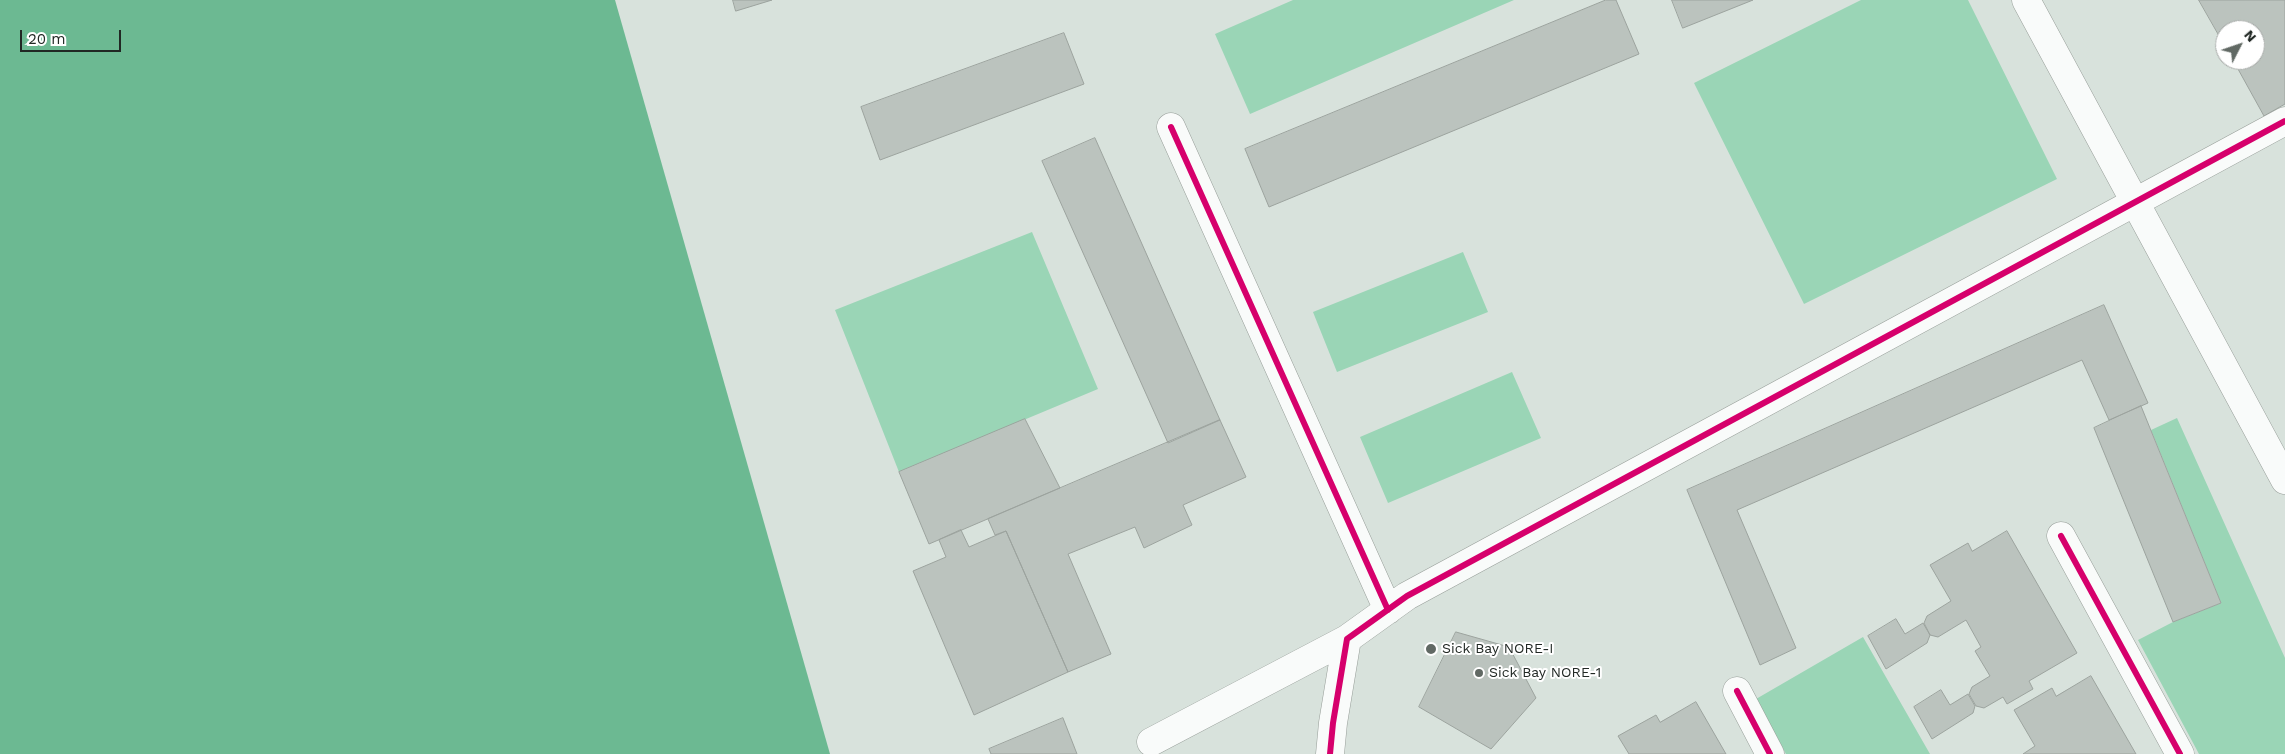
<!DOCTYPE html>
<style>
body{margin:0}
#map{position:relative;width:2285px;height:754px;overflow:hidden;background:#d8e2dc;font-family:"Work Sans",sans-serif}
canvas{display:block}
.north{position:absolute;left:2215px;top:20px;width:50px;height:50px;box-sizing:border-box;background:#fff;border:1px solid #a6a9a7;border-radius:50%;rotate:49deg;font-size:14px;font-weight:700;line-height:20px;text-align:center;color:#212824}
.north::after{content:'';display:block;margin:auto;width:18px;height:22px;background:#616964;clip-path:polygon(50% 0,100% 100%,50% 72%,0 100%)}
.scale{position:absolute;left:20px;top:30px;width:101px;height:22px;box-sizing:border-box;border:2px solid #212824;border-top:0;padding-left:6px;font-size:15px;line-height:18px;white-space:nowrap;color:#212824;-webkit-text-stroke:4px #fff;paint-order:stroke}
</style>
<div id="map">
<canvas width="2285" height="754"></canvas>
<div class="north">N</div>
<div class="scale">20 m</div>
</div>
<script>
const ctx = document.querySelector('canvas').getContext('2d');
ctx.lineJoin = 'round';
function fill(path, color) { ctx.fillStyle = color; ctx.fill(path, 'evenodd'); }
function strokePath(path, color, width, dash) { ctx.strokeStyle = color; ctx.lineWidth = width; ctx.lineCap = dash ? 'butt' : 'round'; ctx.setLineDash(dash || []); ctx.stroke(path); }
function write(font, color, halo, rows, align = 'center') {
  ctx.font = font + ' "Work Sans",sans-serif'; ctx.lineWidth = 4; ctx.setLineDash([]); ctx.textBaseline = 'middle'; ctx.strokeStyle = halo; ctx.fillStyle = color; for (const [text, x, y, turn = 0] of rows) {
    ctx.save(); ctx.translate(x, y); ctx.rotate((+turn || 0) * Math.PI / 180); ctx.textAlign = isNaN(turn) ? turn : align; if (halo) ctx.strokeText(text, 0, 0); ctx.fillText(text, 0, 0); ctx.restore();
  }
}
const green = new Path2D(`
 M1293 0H1514L1250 114 1215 34Z
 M1861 0H1968L2057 179 1804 304 1694 83Z
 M1032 232 1098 389 899 472 835 310Z
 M1463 252 1488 312 1337 372 1313 312Z
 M1512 372 1541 438 1388 503 1360 437Z
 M2177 418 2285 658V754H2199L2138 640 2173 622 2221 603 2151 430Z
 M1863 637 1930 754H1786L1756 699Z`);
const water = new Path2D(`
 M0 0H615L830 754H0Z`);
const building = new Path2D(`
 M733 0H772L736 11Z
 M1606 0H1616L1639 54 1269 207 1245 149Z
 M1672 0H1753L1683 28Z
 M2199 0H2285V104L2264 116 2233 60H2255V30H2225V46Z
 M1064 33 1084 84 880 160 861 107Z
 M1095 138 1220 420 1168 443 1042 161Z
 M2104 305 2148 403 2109 420 2082 360 1737 510 1796 648 1760 665 1687 490Z
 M2141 406 2221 603 2173 622 2094 428Z
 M1025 419 1060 488 929 544 899 472Z
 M1220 420 1246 477 1183 505 1192 525 1144 548 1135 527 1068 554 1111 654 1068 672 1006 531 995 535 988 519Z
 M961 530 969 547 1006 531 1068 672 974 715 913 571 946 557 939 540Z
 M2007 531 2077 653 2029 681 2033 689 2007 704 2003 697 1984 708 1976 706 1969 694 1972 687 1990 676 1975 651 1981 647 1966 620 1938 637 1930 635 1924 623 1927 616 1951 601 1930 565 1968 543 1972 551Z
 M1896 619 1905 634 1923 623 1930 635 1927 643 1886 669 1868 636Z
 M1456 632 1509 647 1536 698 1491 749 1419 707Z
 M2091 676 2136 754H2023L2035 746 2014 710 2052 688 2056 696Z
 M1941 690 1950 705 1968 694 1975 706 1973 713 1932 739 1914 707Z
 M1696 702 1726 754H1629L1618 736 1656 715 1660 722Z
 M1063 718 1077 754H991L989 749Z`);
const minor = new Path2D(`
 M2026 0 2285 480
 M1171 127 1388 610
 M2061 536 2180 754
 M1737 691 1770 754
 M1151 742 1347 639
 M1330 754 1333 723 1347 639 1407 596 2285 121`);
const cycleway = new Path2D(`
 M1171 127 1388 610
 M2061 536 2180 754
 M1737 691 1770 754
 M1330 754 1333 723 1347 639 1407 596 2285 121`);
const markers = [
 [1431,649,6,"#616964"],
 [1479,673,5,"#616964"]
];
const poiNames = [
 ["Sick Bay NORE-I",1442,649],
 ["Sick Bay NORE-1",1489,673]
];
fill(green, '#9ad5b6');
fill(water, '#6cb992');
fill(building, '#bbc3be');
strokePath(building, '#9ca39e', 1);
strokePath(minor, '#979e99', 29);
strokePath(minor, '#f9fbfa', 28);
strokePath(cycleway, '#d6006c', 6);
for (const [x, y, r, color] of markers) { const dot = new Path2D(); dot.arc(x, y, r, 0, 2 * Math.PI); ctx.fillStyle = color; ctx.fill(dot); strokePath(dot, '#fff', 2); }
write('14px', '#212824', '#fff', poiNames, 'left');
</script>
